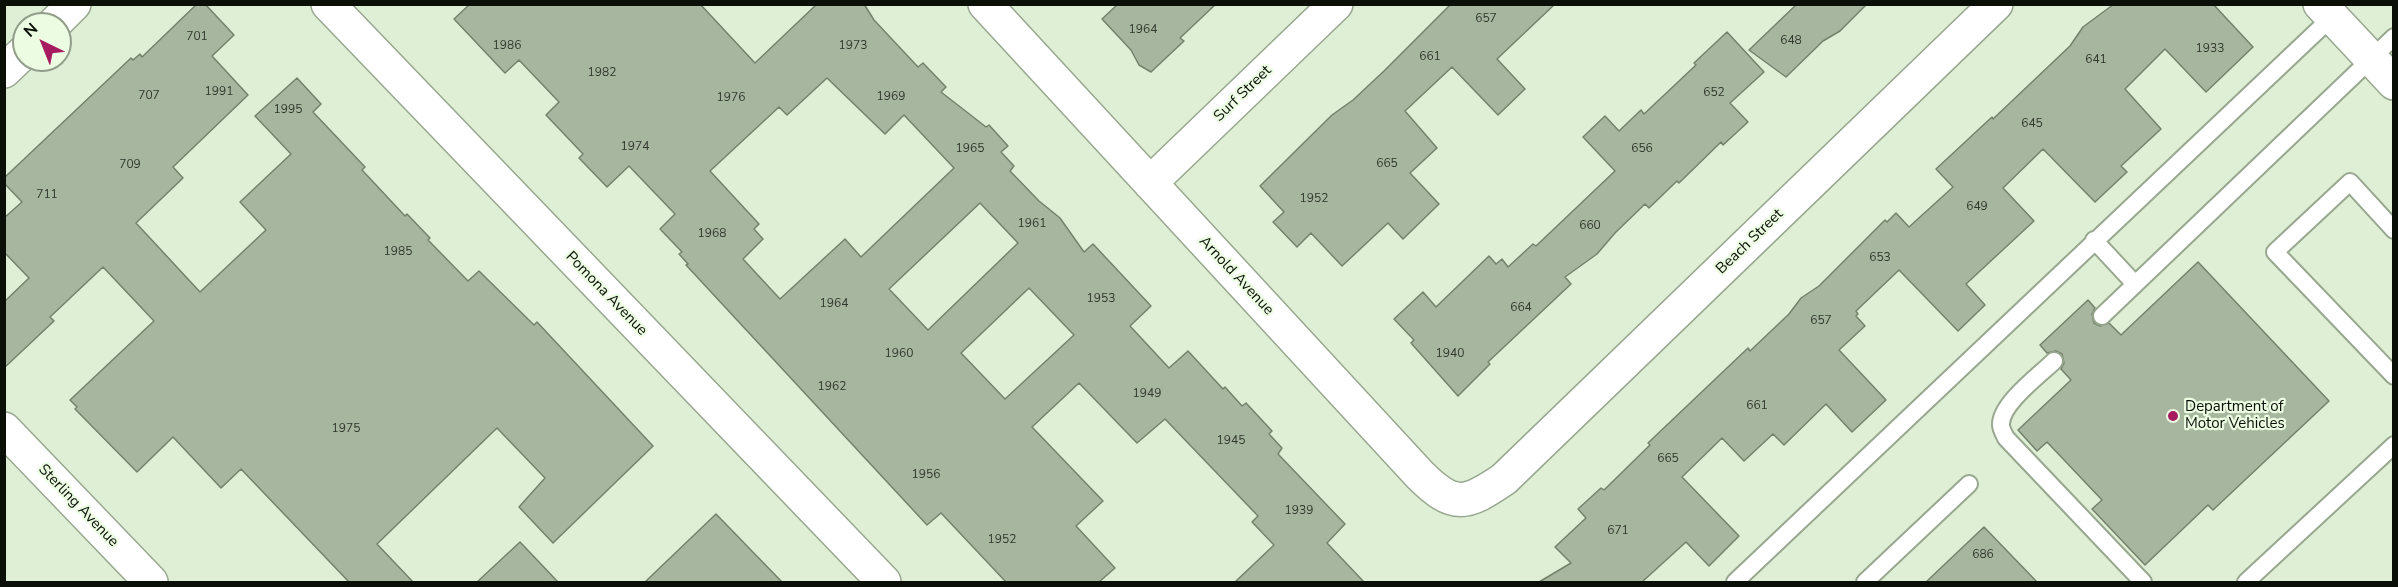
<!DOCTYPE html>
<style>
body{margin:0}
#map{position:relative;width:2398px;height:587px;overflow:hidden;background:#dfefd5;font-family:"Nunito Sans",sans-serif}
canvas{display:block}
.frame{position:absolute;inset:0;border:6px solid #0a0f07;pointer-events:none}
.north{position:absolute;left:12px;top:12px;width:60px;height:60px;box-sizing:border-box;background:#ecfce2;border:2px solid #929d8a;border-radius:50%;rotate:317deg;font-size:16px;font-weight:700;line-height:24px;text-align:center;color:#0a0f07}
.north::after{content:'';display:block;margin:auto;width:21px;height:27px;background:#a71c60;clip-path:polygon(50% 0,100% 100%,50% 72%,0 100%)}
</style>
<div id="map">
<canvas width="2398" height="587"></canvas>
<div class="frame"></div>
<div class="north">N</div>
</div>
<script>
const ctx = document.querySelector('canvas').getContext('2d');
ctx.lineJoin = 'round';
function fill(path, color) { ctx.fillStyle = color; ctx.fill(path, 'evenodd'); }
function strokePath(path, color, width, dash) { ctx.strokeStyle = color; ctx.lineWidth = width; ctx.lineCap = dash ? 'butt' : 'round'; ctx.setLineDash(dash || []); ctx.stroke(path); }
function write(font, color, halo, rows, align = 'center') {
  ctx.font = font + ' "Nunito Sans",sans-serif'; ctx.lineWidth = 4.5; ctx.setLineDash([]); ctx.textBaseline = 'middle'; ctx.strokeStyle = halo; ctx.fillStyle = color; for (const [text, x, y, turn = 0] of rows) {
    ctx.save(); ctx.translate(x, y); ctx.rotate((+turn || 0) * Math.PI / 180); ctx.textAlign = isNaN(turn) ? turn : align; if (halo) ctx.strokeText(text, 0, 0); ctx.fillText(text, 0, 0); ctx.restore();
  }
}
const building = new Path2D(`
 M197 4H205L234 35 212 56 248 95 173 167 183 178 136 223 200 292 266 230 240 202 291 154 255 116 297 78 321 104 313 112 365 167 362 170 405 216 407 214 430 238 428 240 468 281 479 271 534 325 537 322 653 446 553 543 519 507 545 478 497 428 377 544 413 582H349L241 469 221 488 173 437 137 472 75 409 77 407 70 400 154 321 103 267 50 317 54 321 4 368V302L29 278 4 252V218L22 202 4 183V178L131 58 133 60 140 54 142 57Z
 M470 4H700L755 63 817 4H864L874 20 918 67 923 63 946 87 941 92 986 127 989 125 1008 146 1001 152 1014 166 1010 171 1039 201 1060 218 1084 252 1093 244 1151 306 1130 326 1169 368 1188 351 1223 389 1225 387 1242 406 1246 403 1272 431 1269 434 1282 448 1278 454 1345 524 1327 543 1364 582H1235L1274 545 1252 522 1258 516 1165 419 1137 443 1079 383 1032 427 1103 501 1076 526 1115 568 1099 582H1006L941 513 927 525 686 265 688 264 679 254 682 252 660 229 675 214 629 166 607 187 579 158 583 154 546 115 559 102 519 60 505 73 454 19ZM827 78 885 134 904 115 954 168 861 257 845 239 780 299 743 259 763 239 754 229 759 224 710 171 779 107 787 115ZM980 203 1018 243 928 330 889 289ZM1029 288 1074 335 1005 399 961 353Z
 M1118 4H1216L1180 38 1184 41 1151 72 1139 65 1131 50 1102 19Z
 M1451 4H1555L1497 59 1525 89 1498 115 1452 67 1405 111 1437 148 1410 173 1439 204 1403 239 1388 223 1342 266 1311 233 1297 247 1273 222 1284 212 1260 186 1332 115 1353 100 1384 71Z
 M1797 4H1867L1840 31 1823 41 1786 77 1749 50Z
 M2114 4H2213L2253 47 2206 92 2165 49 2125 89 2161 129 2121 166 2127 172 2095 202 2043 149 2003 188 2034 221 1966 284 1985 305 1958 331 1899 270 1856 311 1858 314 1856 316 1865 326 1839 350 1886 400 1852 432 1826 404 1784 445 1773 434 1744 461 1722 438 1682 477 1739 536 1709 566 1686 542 1642 582H1539L1571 563 1555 547 1586 518 1578 509 1601 488 1604 490 1650 445 1648 443 1748 348 1750 351 1789 314 1801 298 1819 286 1885 220 1887 222 1896 213 1909 227 1953 187 1936 169 1992 117 1993 119 2070 46 2083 27Z
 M1727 32 1764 72 1730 103 1748 122 1723 145 1721 142 1679 183 1677 181 1649 208 1645 204 1615 233 1597 254 1565 277 1571 284 1488 362 1490 364 1458 396 1411 343 1414 340 1394 319 1423 292 1436 307 1489 256 1496 264 1502 259 1508 267 1533 244 1536 246 1615 171 1583 137 1605 116 1619 131 1641 110 1644 114 1696 65 1694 63Z
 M2198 262 2329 401 2213 510 2208 505 2145 565 2092 509 2102 500 2047 442 2037 451 2018 430 2071 380 2061 369 2064 363 2062 354 2056 351 2047 353 2040 345 2088 300 2095 308 2092 314 2094 323 2100 326 2109 323 2121 335Z
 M716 514 782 582H645Z
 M1984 527 2037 582H1926Z
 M520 542 558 582H477Z`);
const service = new Path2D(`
 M2394 230 2350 182 2275 252 2394 376
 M2094 240 2135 284
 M2102 316 2394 37
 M2054 361C2040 375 2000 404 2001 425 2001 429 2004 434 2006 438L2143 582
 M1735 582 2332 17
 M1865 582 1969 484
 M2246 582 2394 445`);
const minor = new Path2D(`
 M985 4 1420 475C1454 509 1466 505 1504 479L1996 4
 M54 24 74 4
 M4 71 24 52
 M1150 183 1336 4
 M4 429 151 582`);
const tertiary = new Path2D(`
 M328 4 884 582
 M2320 4 2394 83`);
const markers = [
 [2173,416,6,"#a71c60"]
];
const numberNames = [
 ["657",1486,19],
 ["1964",1143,30],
 ["701",197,37],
 ["648",1791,41],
 ["1986",507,46],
 ["1973",853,46],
 ["1933",2210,49],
 ["661",1430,57],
 ["641",2096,60],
 ["1982",602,73],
 ["1991",219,92],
 ["652",1714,93],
 ["707",149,96],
 ["1969",891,97],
 ["1976",731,98],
 ["1995",288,110],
 ["645",2032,124],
 ["1974",635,147],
 ["1965",970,149],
 ["656",1642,149],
 ["665",1387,164],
 ["709",130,165],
 ["711",47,195],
 ["1952",1314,199],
 ["649",1977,207],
 ["1961",1032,224],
 ["660",1590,226],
 ["1968",712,234],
 ["1985",398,252],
 ["653",1880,258],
 ["1953",1101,299],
 ["1964",834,304],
 ["664",1521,308],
 ["657",1821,321],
 ["1960",899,354],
 ["1940",1450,354],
 ["1962",832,387],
 ["1949",1147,394],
 ["661",1757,406],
 ["1975",346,429],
 ["1945",1231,441],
 ["665",1668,459],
 ["1956",926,475],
 ["1939",1299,511],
 ["671",1618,531],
 ["1952",1002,540],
 ["686",1983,555]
];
const streetNames = [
 ["Surf Street",1243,94,-44],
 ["Beach Street",1750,242,-44],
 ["Arnold Avenue",1236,276,47],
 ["Pomona Avenue",606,294,46],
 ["Sterling Avenue",78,506,46]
];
const poiNames = [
 ["Department of",2185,407],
 ["Motor Vehicles",2185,424]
];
fill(building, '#a7b69e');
strokePath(building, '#74826b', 1.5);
strokePath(service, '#98a78f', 20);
strokePath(minor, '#98a78f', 36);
strokePath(tertiary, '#98a78f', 36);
strokePath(service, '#fff', 16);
strokePath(minor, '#fff', 33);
strokePath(tertiary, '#fff', 33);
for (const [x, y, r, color] of markers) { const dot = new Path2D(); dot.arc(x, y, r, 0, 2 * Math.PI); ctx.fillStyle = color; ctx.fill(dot); strokePath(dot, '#ecfce2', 2); }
write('12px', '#31392d', null, numberNames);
write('15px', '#0a0f07', '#ecfce2', streetNames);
write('15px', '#0a0f07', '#ecfce2', poiNames, 'left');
</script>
